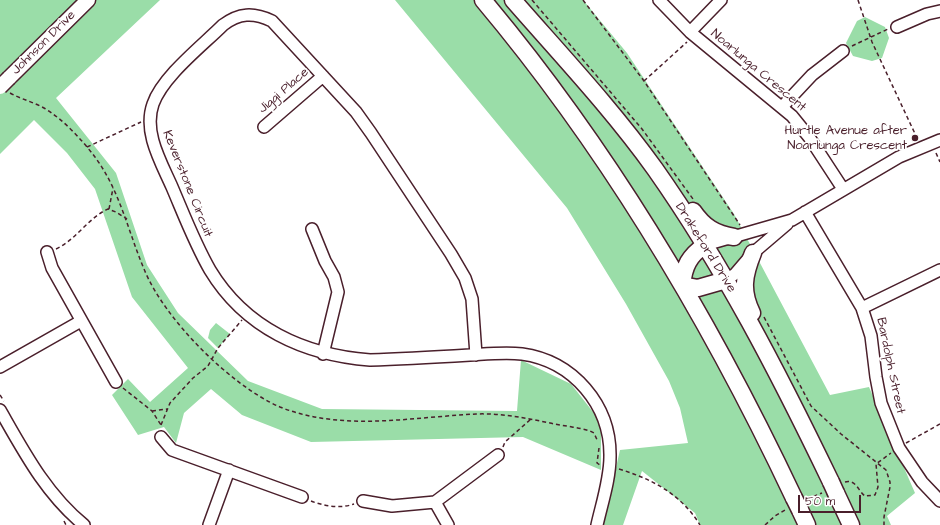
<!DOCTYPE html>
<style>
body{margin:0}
#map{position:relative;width:940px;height:525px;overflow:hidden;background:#fff;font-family:"Architects Daughter",sans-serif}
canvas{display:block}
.scale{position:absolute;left:798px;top:495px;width:63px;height:18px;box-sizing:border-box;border:2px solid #4a1f2b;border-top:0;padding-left:5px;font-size:12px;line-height:14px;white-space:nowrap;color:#4a1f2b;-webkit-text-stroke:3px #fff;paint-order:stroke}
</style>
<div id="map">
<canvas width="940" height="525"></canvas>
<div class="scale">50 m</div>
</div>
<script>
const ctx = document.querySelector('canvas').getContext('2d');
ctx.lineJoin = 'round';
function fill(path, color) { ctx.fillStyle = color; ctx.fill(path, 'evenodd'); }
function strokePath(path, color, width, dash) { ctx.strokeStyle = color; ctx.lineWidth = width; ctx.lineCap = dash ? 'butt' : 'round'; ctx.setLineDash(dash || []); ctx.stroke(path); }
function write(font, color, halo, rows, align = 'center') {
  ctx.font = font + ' "Architects Daughter",sans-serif'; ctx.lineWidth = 3.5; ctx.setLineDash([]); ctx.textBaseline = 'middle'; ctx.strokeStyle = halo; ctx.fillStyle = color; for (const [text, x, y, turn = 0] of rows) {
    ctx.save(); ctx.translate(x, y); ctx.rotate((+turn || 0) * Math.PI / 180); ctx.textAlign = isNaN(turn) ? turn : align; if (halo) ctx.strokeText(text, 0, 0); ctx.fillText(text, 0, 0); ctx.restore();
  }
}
const green = new Path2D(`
 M0 0H160L56 98 116 173 147 265 178 313 248 381 322 409 517 411 521 360 571 384 601 422V470L523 437 311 442 242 415 211 389 184 413 176 443 164 427 138 435 112 395 128 379 150 402 188 368 132 297 95 189 67 153 34 120 0 154Z
 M395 0H583L627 53 734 214 830 395 869 387 915 493 887 516 891 525H700L695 513 642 471 623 525H603L620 450 688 443 680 408 669 381 626 304 567 208Z
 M865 17 885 27 889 38 882 58 872 61 853 56 846 43 857 21Z
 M216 323 230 334 218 348 208 338 210 330Z`);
const path = new Path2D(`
 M532 0 642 129 693 199
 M583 0 644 81 740 225
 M858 0 872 42 917 138
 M852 46 888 29
 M644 81 687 42
 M10 93C21 99 33 102 44 108 63 119 82 140 95 157 120 191 128 231 144 269 164 319 231 386 280 407 342 432 412 417 476 414 501 413 525 418 550 423 563 426 577 427 590 431L594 433 598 442
 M87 147 141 122
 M936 153 940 162
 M109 209 113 188
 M56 249C76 240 88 218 108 209L116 212 127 219
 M764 317 811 406 841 434 886 470 890 482V487L884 517V525
 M123 388 152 411 161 425
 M0 395 4 401
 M152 411 167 409
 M161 425 170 403 193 378 208 366 218 348 242 320
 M906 443 940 424
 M503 447 505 442 531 419
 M599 448 597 463 600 465
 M619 469C652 479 681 494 700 525
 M845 482C856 479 858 491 865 496L875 495 878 487 876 464 891 453
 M807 499 822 493
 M311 501C324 506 340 509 354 504
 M64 521 66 525
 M765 525 775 516 785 510`);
const minor = new Path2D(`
 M659 0 690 32 792 116 809 137 843 189
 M897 27 927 14 940 11
 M690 32 721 0
 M782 107 812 75 843 51
 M264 127 323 76
 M805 212 862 308 871 336 876 377 881 403 899 448 922 482 940 501
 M312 229 325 261 334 277 338 292 323 354
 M705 245 792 220 899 157 940 140
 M47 252 52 268 116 382
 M726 280 735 274 753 253 787 224
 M862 308 940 270
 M476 355 472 299 465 278 451 254 371 133 356 112 272 21C253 12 239 13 223 25 202 46 163 76 153 104 143 132 161 162 172 187 184 215 195 244 210 270 245 328 304 355 370 360 403 359 437 357 470 355 487 354 505 352 522 354 573 361 611 405 610 457 610 479 602 503 597 525
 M0 367 81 321
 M0 410C24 452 46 494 84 525
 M161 437 172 450 302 497
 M363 501 392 506 435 502 498 455
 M435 502 448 525
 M209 525 229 470`);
const major = new Path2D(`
 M9 78 88 0`);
const highway = new Path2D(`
 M483 0C609 150 711 322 794 498
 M513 0C561 55 612 109 655 169 724 267 779 374 831 482
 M693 211C704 227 715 234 734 237
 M682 285C684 266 689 256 705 245
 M682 285 698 288 726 280
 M752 313C741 291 744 275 753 253
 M836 493 851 525
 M800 510 807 525`);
const majorBridge = new Path2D(`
 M0 87 9 78`);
const highwayBridge = new Path2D(`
 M831 482 836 493
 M794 498 800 510`);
const markers = [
 [915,138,4,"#4a1f2b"]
];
const streetNames = [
 ["Johnson Drive",44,43,-45],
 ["Noarlunga Crescent",758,71,40],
 ["Jiggi Place",284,91,-41],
 ["Keverstone Circuit",187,184,68],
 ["Drakeford Drive",705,248,58],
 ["Bardolph Street",890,366,78]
];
const poiNames = [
 ["Hurtle Avenue after",907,131],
 ["Noarlunga Crescent",907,146]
];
fill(green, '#9adda8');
strokePath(minor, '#4a1f2b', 14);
strokePath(major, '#4a1f2b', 17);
strokePath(highway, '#4a1f2b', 19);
strokePath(path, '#4a1f2b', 1.5, [4, 3]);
strokePath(minor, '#fff', 11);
strokePath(major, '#fff', 14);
strokePath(highway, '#fff', 16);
strokePath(majorBridge, '#4a1f2b', 17, []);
strokePath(highwayBridge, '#4a1f2b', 19, []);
strokePath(majorBridge, '#fff', 14);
strokePath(highwayBridge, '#fff', 16);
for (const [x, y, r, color] of markers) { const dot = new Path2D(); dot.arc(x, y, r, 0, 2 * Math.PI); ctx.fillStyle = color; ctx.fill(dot); strokePath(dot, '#fff', 1.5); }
write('13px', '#4a1f2b', '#fff', streetNames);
write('13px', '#4a1f2b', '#fff', poiNames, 'right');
</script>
